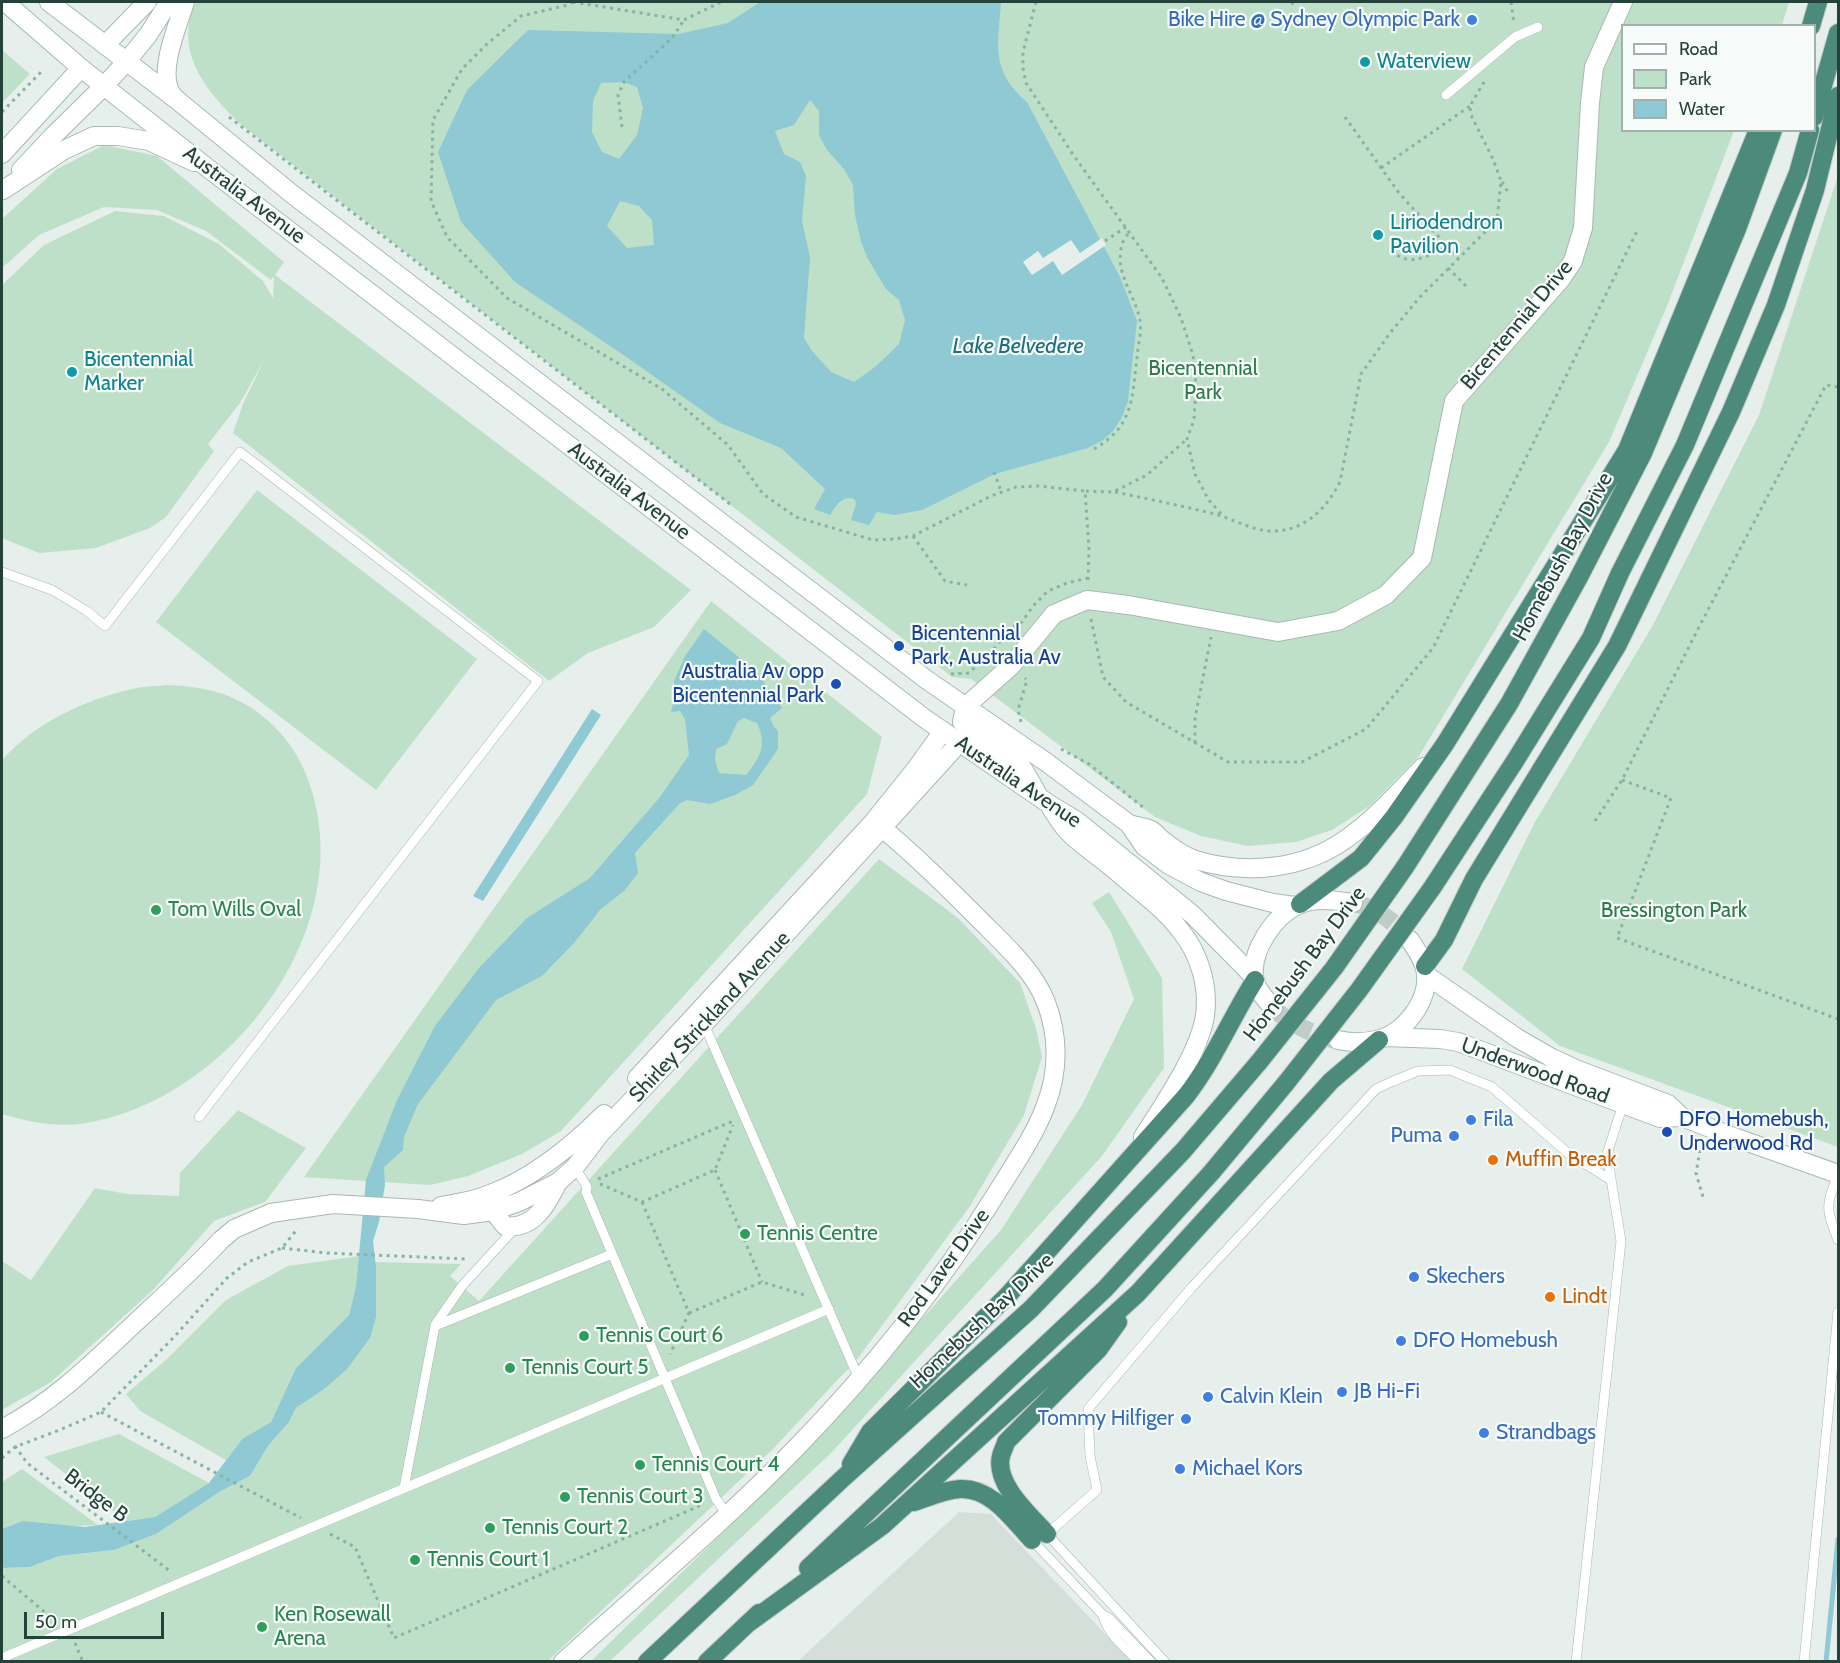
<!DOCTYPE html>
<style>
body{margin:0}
#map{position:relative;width:1840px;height:1663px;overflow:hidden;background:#e6efeb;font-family:Cabin,sans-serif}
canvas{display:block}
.frame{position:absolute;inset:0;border:3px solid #24423a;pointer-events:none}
.legend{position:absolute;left:1621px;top:24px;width:195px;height:108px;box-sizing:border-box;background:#f7fbf9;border:2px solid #a3b1ad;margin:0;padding:8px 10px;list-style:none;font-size:18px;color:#24423a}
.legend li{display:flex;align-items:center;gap:12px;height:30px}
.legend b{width:30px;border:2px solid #a3b1ad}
.scale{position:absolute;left:24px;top:1612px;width:140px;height:27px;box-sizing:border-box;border:3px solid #24423a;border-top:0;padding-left:8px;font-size:18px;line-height:21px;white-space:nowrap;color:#24423a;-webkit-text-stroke:4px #f7fbf9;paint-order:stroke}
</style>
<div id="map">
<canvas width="1840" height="1663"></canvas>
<div class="frame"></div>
<ul class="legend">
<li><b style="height:8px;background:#fff"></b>Road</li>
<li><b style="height:16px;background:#bfe0c8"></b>Park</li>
<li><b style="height:16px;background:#8ec9d4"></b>Water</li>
</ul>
<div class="scale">50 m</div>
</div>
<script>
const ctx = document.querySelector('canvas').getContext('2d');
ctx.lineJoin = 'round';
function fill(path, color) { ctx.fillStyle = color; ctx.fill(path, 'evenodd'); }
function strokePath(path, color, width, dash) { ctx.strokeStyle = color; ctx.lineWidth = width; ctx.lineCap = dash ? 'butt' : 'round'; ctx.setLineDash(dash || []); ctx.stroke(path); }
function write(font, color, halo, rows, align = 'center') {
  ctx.font = font + ' Cabin,sans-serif'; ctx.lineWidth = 4.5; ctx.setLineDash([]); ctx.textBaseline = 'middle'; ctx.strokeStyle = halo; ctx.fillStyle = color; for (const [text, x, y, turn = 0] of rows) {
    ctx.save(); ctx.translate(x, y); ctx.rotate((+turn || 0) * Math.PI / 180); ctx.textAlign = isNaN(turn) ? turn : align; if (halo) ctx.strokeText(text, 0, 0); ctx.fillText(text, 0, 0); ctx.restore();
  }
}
const built = new Path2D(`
 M959 1512 991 1514 1131 1661H798Z`);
const green = new Path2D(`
 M196 2H1789L1782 25 1622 26V130L1734 131 1667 306 1609 442 1419 756 1371 805 1332 830 1296 842 1248 846 1201 836 1155 817 971 679 952 677 239 123C205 89 173 51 196 2Z
 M2 50 30 74 2 103Z
 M104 145 157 156 284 262 275 275 691 590 654 627 588 653 549 681 233 433 243 404 264 360 240 403 208 444 214 451 166 517 150 528 96 548 39 553 2 538V285L44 245 115 211 164 216 219 244 263 281 273 298 274 276 271 280 206 231 157 210 104 207 39 235 2 268V219L57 169Z
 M1838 176V1147L1560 1046 1462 969 1535 822 1653 625 1759 415Z
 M257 490 477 659 376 790 156 622Z
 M711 601 882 737 867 794 561 1131 522 1154 468 1176 430 1185 304 1177Z
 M169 685C187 686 206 688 223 694 261 707 293 739 307 777 364 923 232 1099 86 1123 58 1128 29 1122 2 1114V760C35 723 84 700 132 689 144 686 157 686 169 685Z
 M879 859 958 918 1020 983 1036 1028 1042 1057 1024 1115 970 1206 853 1365 843 1374 774 1448 548 1661H2V1568L30 1567 59 1556 114 1550 156 1534 221 1491 250 1476 268 1446 289 1422 296 1408 323 1390 376 1317 375 1262 461 1264 450 1276 479 1301Z
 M1109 892 1162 978 1164 1068 1102 1156 832 1452 610 1661 590 1662 791 1466 1001 1230 1082 1105 1134 999 1111 932 1092 903Z
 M238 1110 306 1148 265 1202 214 1221 153 1290 51 1382 2 1410V1261L31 1280 95 1188 127 1194 179 1196 180 1173Z
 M359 1256 356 1286 349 1315 296 1368 271 1422 242 1439 226 1460 140 1411 126 1394 167 1359 226 1300 288 1266Z
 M119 1434 209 1483 155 1517 126 1521 44 1457Z
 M22 1469 98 1525 2 1529V1482Z`);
const water = new Path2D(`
 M760 2H1001C998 45 990 71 1027 102L1120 277 1137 321 1128 401 1122 417 1113 431 1103 440 1088 448 995 474 922 510 895 515 877 512 869 525 851 520 856 504 855 500C843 493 836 506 830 515L814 509 825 489 781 448 720 423 625 356 515 282 461 222 438 152 467 90 528 30 679 34 728 23ZM624 82 637 87 643 108 637 135 619 159 602 152 592 132 593 101 601 83ZM810 100 819 111V135L827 150 844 169 853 185 855 215 861 242 868 259 886 289 899 300 905 320 899 344 875 367 854 382 831 372 812 351 804 338 810 257 802 221 806 176 800 162 784 154 775 131 794 125ZM620 201 639 206 652 220 654 245 627 248 607 226Z
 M704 629 757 672 782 708 770 718 774 727 778 731V749L753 785 735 795 710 804 687 800 679 804 635 853 638 873 625 890 600 910 574 943 542 976 496 1000 418 1104 404 1137 403 1150 384 1167 385 1185 379 1222 373 1241 376 1267V1317L370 1338 347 1369 323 1390 296 1408 289 1422 268 1446 250 1476 221 1491 156 1534 114 1550 59 1556 30 1567 2 1568V1529L23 1521 85 1527 155 1517 209 1483 242 1439 271 1422 296 1368 349 1315 356 1286 366 1180 397 1100 435 1026 479 968 527 918 590 878 660 797 689 755 685 719 680 711 671 712 675 696 674 681 685 656ZM744 718 757 723C767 744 761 757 746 775L719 773 715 760 716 749 727 744 738 721Z
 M592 709 601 715 483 901 473 896Z`);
const pier = new Path2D(`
 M1102 238 1106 245 1062 275 1053 261 1032 275 1023 262 1038 251 1043 258 1071 240 1080 253Z`);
const stream = new Path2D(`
 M1826 1662 1838 1539`);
const secondaryTunnel = new Path2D(`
 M1353 903C1377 908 1395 922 1410 940
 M1273 1008C1291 1025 1313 1034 1336 1040`);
const path = new Path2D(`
 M573 2 568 5 521 16 487 44 462 69 433 120 431 201 447 237 507 298 662 389 728 445 763 494 796 517 873 540 895 539 913 536 991 496 1016 487 1038 486 1085 491
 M573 2 684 20 721 2
 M1036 2 1023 52V68L1026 83 1074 156 1162 278 1181 318 1193 355 1196 386 1194 420 1187 439 1195 474 1208 499 1223 516
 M1511 2 1514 24
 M1291 4 1295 2
 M2 112 44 69
 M229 117 730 504
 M1345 117 1399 193 1458 258
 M622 127 618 95 624 82 672 38 684 20
 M1381 168 1470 106
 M1502 182 1509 194
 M1105 241 1126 227
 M1391 251C1412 268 1425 256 1447 247
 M1448 268 1467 287
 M1094 449C1134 426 1132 398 1137 357 1138 345 1142 331 1140 320 1135 295 1116 275 1121 249 1121 243 1126 237 1129 232
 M994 472 1001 491
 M1115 492C1149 499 1182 506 1215 514 1232 519 1250 529 1268 531 1302 533 1325 511 1340 482L1361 374 1390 333 1420 297 1497 220 1501 181 1493 159 1471 115 1470 106 1484 82
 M913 536 945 581 967 585
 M1088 580 1089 549 1085 491 1113 492 1147 475 1187 439
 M1091 619 1103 677 1126 702 1228 762H1302L1366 729 1433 648 1637 231
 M951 674 969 673 993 650 1011 628 1022 622 1033 606 1048 591 1067 583 1088 578
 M1021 722 1018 710 1027 680 1025 678
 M1195 743V718L1211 637
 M1061 749 1089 764 1144 808
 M1622 780 1671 798 1617 938 1838 1019
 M1595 821 1622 780 1698 629 1826 385 1838 387
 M1252 1020 1263 1029
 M1700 1150 1696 1173 1703 1197
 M715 1170 762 1282
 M598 1179 733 1121
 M600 1184 642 1202 715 1170 733 1125
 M642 1202 689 1313 670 1354
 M282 1248 327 1253 466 1259
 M689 1313 762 1282 808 1296
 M101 1412 301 1518
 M15 1446 27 1463 170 1571
 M2 1458 15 1447 62 1429 101 1412 175 1336 227 1278 248 1262 282 1248 298 1228
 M330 1534 355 1547 394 1638 704 1504
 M2 1576 54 1620
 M75 1643 83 1662`);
const service = new Path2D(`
 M1446 95 1515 37 1538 27
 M2 572 52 590 87 611 105 626 240 452 538 681 199 1117
 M704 1024 859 1379
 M575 1167 587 1187 586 1192 716 1499 727 1514
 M1838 1174C1826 1207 1825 1206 1838 1240
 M435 1325 462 1286 516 1227
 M404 1488 435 1326 612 1254
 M1032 1540 1103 1615 1109 1618 1151 1662
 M1103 1615C1107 1634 1126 1648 1139 1662
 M2 1658 829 1309
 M1165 1662 1047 1534 1097 1490 1090 1456 1088 1409 1193 1286 1376 1089 1391 1082 1418 1071 1450 1070 1492 1087 1569 1154 1611 1180
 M1576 1662 1621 1241 1607 1154 1623 1104
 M1804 1662 1838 1312`);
const minor = new Path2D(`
 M965 707 1011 666 1054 614 1087 600 1128 605 1278 632 1338 621 1386 595 1422 558 1454 401 1561 279 1573 261 1583 228 1590 103 1594 67 1623 2
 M637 1078 874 821 915 770 943 731
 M492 1202 493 1211 505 1226C534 1230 547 1204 558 1182
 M441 1206C457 1203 475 1201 490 1194 533 1178 572 1146 604 1114
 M2 1429C56 1400 90 1365 135 1323 164 1296 194 1269 221 1240L234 1229 271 1213 333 1204 418 1209 464 1215 493 1211 519 1202 558 1182 575 1167 600 1134 704 1024 960 742
 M563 1662C640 1592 722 1524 795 1449 870 1372 939 1286 996 1194 1029 1141 1066 1093 1053 1027 1050 1011 1044 995 1035 981 1021 960 1002 942 984 924 949 889 913 853 875 822`);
const tertiary = new Path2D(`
 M105 45 147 2
 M127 61 148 35 169 2
 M177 100C174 97 170 93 169 89 160 66 178 25 185 2
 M2 154 81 68
 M21 170 52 137 104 86
 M3 190 64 150 94 136H118L149 141 194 162`);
const secondary = new Path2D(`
 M5 2 81 68 209 169 924 718 1049 804 1077 821 1193 915 1254 977
 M49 2 177 100 292 194 927 680 1046 762 1129 824 1144 846 1169 865 1201 882 1226 891 1273 903 1295 906
 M104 86 127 61
 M965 707 962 722 1022 767 1036 791
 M1051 808C1055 814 1059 821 1064 827 1074 841 1102 858 1116 871 1137 890 1163 907 1180 930 1199 953 1209 985 1205 1015 1200 1052 1163 1105 1143 1137
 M1129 824C1135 826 1145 827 1151 830 1155 832 1158 836 1161 839 1172 848 1183 856 1196 860 1245 875 1303 870 1346 839 1375 819 1398 792 1423 767
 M1426 975 1517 1038 1552 1058 1578 1070 1668 1104 1682 1117
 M1273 1008C1266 1000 1255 988 1254 977 1251 950 1274 916 1298 905 1314 897 1336 900 1353 903
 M1385 1037 1440 1039 1458 1042 1660 1118 1682 1117 1731 1136 1838 1174
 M1338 1040C1352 1043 1366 1043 1380 1039 1408 1031 1434 994 1424 965 1421 956 1415 948 1410 940`);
const trunk = new Path2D(`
 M1811 26 1818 2
 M1814 117 1838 33
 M1405 867 1509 704 1578 579 1643 453 1737 229 1773 130
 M1432 888 1515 761 1591 638 1620 573 1685 445 1798 173 1810 130
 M1300 904 1361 858 1394 817 1445 744 1627 450 1758 130
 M1425 966 1444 940 1474 879 1617 646 1731 412 1776 305 1815 190 1838 96
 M851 1464 870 1432 1009 1294 1186 1096C1214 1060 1231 1018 1255 980
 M914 1502C929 1497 944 1490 960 1489 991 1487 1013 1520 1032 1540
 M1047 1534C1030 1515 994 1484 1001 1456 1002 1451 1005 1447 1006 1442L1098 1350 1118 1322
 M808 1568 1105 1289 1211 1173 1286 1083
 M750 1622 882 1526 1138 1293 1331 1081 1379 1040
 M647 1662 841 1480 1031 1309 1183 1151 1259 1062
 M707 1662 759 1613`);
const trunkBridge = new Path2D(`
 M1259 1062 1334 968 1405 867
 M1286 1083 1359 990 1432 888`);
const markers = [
 [1472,20,6,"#3f7fe0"],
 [1365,62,6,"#0f9aa8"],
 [1378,235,6,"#0f9aa8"],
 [72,372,6,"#0f9aa8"],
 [899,646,6,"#1a4fb4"],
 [836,684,6,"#1a4fb4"],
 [156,910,6,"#2e9e5b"],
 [1471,1120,6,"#3f7fe0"],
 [1667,1132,6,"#1a4fb4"],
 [1454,1136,6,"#3f7fe0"],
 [1493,1160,6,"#e8710a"],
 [745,1234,6,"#2e9e5b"],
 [1414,1277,6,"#3f7fe0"],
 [1550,1297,6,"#e8710a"],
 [584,1336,6,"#2e9e5b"],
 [1401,1341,6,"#3f7fe0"],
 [510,1368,6,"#2e9e5b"],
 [1342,1392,6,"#3f7fe0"],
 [1208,1397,6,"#3f7fe0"],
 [1186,1419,6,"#3f7fe0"],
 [1484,1433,6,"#3f7fe0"],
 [640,1465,6,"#2e9e5b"],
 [1180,1469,6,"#3f7fe0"],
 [565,1497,6,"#2e9e5b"],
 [490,1528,6,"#2e9e5b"],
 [415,1560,6,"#2e9e5b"],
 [262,1627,6,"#2e9e5b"]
];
const shopNames = [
 ["Bike Hire @ Sydney Olympic Park",1460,20,"right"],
 ["Fila",1483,1120],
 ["Puma",1442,1136,"right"],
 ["Skechers",1426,1277],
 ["DFO Homebush",1413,1341],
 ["JB Hi-Fi",1354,1392],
 ["Calvin Klein",1220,1397],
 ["Tommy Hilfiger",1174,1419,"right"],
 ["Strandbags",1496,1433],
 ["Michael Kors",1192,1469]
];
const cultureNames = [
 ["Waterview",1377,62],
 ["Liriodendron",1390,223],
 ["Pavilion",1390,247],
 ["Bicentennial",84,360],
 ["Marker",84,384]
];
const streetNames = [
 ["Australia Avenue",244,195,37],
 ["Bicentennial Drive",1517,325,-50],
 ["Australia Avenue",629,491,37],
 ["Homebush Bay Drive",1563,557,-62],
 ["Australia Avenue",1018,782,34],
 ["Homebush Bay Drive",1305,964,-53],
 ["Shirley Strickland Avenue",710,1017,-47],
 ["Underwood Road",1535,1071,20],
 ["Rod Laver Drive",944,1268,-54],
 ["Homebush Bay Drive",982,1321,-43],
 ["Bridge B",96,1496,37]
];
const parkNames = [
 ["Bicentennial",1203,369],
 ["Park",1203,393],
 ["Bressington Park",1674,911]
];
const transitNames = [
 ["Bicentennial",911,634],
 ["Park, Australia Av",911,658],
 ["Australia Av opp",824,672,"right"],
 ["Bicentennial Park",824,696,"right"],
 ["DFO Homebush,",1679,1120],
 ["Underwood Rd",1679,1144]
];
const leisureNames = [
 ["Tom Wills Oval",168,910],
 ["Tennis Centre",757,1234],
 ["Tennis Court 6",596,1336],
 ["Tennis Court 5",522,1368],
 ["Tennis Court 4",652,1465],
 ["Tennis Court 3",577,1497],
 ["Tennis Court 2",502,1528],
 ["Tennis Court 1",427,1560],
 ["Ken Rosewall",274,1615],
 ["Arena",274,1639]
];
const foodNames = [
 ["Muffin Break",1505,1160],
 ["Lindt",1562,1297]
];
const waterNames = [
 ["Lake Belvedere",1018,347]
];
fill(built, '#d4dfda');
fill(green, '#bfe0c8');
fill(water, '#8ec9d4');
fill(pier, '#e6efeb');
strokePath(stream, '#8ec9d4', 5);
strokePath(secondaryTunnel, '#bfccc8', 18, [18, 9]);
strokePath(service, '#a8b8b2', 10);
strokePath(minor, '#a8b8b2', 20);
strokePath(tertiary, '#a8b8b2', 20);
strokePath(secondary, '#a4bbb3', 20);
strokePath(trunk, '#c2cac8', 20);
strokePath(path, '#86b3a5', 3, [3, 4.5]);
strokePath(service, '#fff', 9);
strokePath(minor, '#fff', 18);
strokePath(tertiary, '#fff', 18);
strokePath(secondary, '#fff', 18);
strokePath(trunk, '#4c8a7c', 18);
strokePath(trunkBridge, '#c2cac8', 20, []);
strokePath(trunkBridge, '#4c8a7c', 18);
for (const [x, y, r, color] of markers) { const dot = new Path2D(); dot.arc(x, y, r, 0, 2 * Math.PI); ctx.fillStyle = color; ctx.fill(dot); strokePath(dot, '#f7fbf9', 2); }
write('21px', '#366cbe', '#f7fbf9', shopNames, 'left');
write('21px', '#0d838f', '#f7fbf9', cultureNames, 'left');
write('21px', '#24423a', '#f7fbf9', streetNames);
write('21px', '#2d7a4b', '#f7fbf9', parkNames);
write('21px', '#164399', '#f7fbf9', transitNames, 'left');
write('21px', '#27864d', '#f7fbf9', leisureNames, 'left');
write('21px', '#c56008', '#f7fbf9', foodNames, 'left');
write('italic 22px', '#1c6f80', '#f7fbf9', waterNames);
</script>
